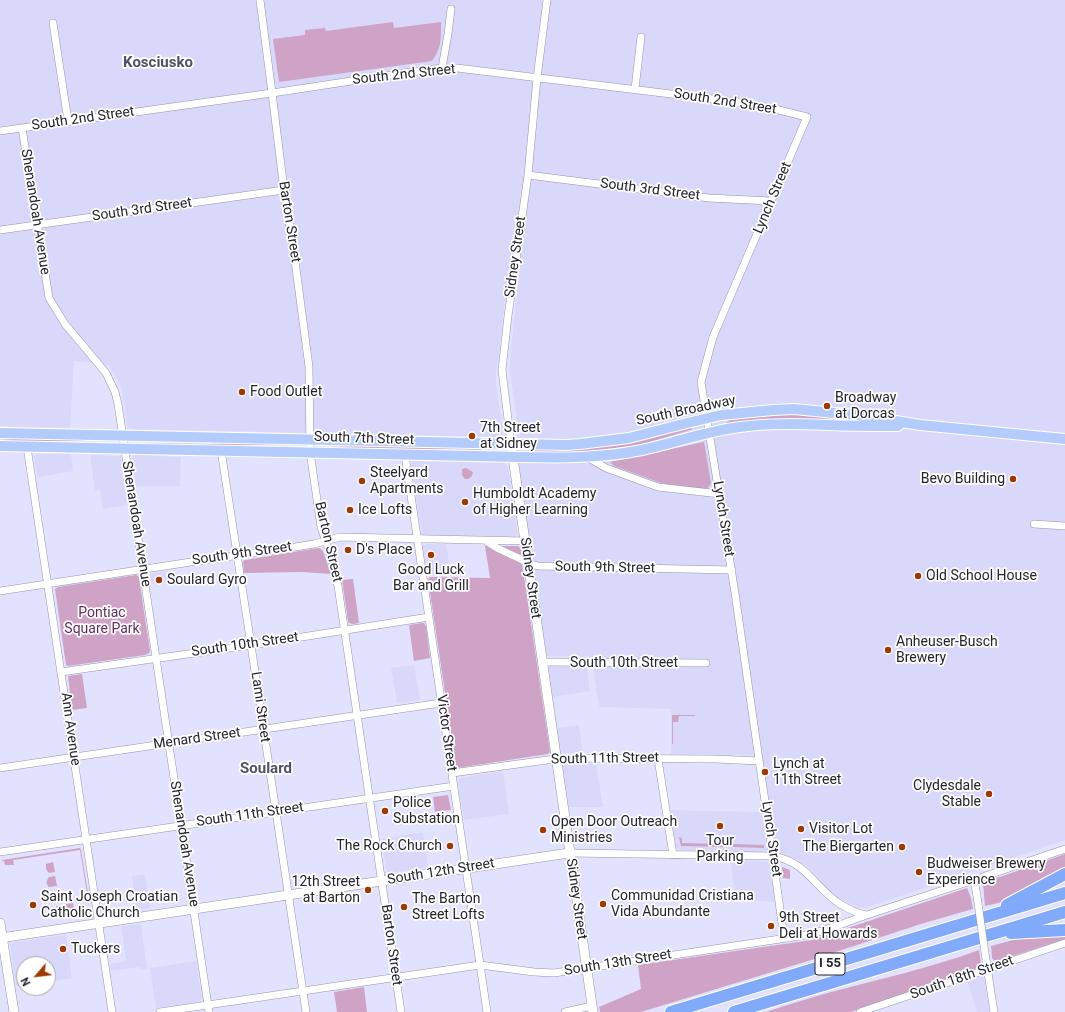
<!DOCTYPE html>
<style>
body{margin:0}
#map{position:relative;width:1065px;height:1012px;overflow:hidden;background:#e3e2fe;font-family:Roboto,sans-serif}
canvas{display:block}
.north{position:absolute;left:16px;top:956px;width:40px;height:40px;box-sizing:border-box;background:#fff;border:1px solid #a7a7ab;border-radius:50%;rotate:242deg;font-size:11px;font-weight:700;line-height:16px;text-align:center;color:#24232d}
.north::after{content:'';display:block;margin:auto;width:14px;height:18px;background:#9d3901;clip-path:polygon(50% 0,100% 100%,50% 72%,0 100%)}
</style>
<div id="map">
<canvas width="1065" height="1012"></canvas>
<div class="north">N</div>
</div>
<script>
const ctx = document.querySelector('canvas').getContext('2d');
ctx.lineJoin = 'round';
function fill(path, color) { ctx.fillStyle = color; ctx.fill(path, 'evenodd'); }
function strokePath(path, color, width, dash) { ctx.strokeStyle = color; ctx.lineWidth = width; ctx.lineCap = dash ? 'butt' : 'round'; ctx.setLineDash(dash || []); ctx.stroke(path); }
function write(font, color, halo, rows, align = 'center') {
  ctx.font = font + ' Roboto,sans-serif'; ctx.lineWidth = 3.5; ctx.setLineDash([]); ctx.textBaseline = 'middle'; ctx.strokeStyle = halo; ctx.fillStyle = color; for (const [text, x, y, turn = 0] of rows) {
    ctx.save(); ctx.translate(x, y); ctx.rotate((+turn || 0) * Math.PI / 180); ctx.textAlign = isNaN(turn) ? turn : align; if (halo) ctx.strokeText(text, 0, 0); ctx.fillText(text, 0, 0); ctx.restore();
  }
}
const built = new Path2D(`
 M0 0H1065V840L982 869 865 908 855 906 842 900 832 892 806 866 795 859 777 851 762 757 751 755 671 754V709L600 707 598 702 593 667 596 657 546 656 519 472 518 427 510 372V357L519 275H508L496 376V385L503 429V432L500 436 495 437 132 429 129 428 127 425 122 392 119 382 109 365 74 361 70 428 0 426Z
 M36 454H71L73 471 38 477 34 456Z
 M90 455 121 456 129 505 103 509 100 490 95 491Z
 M135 455 181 457 180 486H135L131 458 133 456Z
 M415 461 503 463 507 465 509 472 518 536 515 537 424 535 422 534 411 466 412 462Z
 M427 544H446L451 575 427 574 423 547 424 545Z
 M166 571 167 582 149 584 148 577 149 574Z
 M414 665 420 700 397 703 391 668Z
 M552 666 587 667 590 691 552 697 548 669 549 667Z
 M579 725 583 753H561L559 750 556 728Z
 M564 763H596L603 807H568L561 766 562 764Z
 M503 771 509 814 464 820 458 781 459 778Z
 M671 810 761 812 763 816 767 850 763 852 679 850 677 849 675 846Z
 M423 832 428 867 389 873 387 872 381 839Z
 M731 860 768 862 770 866 775 902 735 900Z
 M145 874 150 908 137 910 132 876Z
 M141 924 147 969 141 970 140 967 111 971 110 964 126 961 121 926Z
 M66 935 72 978 48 982V964H24V985L16 986 10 945 11 944 16 942Z
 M196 961 202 999 201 1001 156 1008 150 968Z
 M981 975 984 977 989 1012H977L967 980Z`);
const green = new Path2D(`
 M393 22 394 28 441 22C441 38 442 47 432 61L279 82 273 39 305 35V30L325 28 326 31Z
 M793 413 846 417V422L727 424 726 423 730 420Z
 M691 427 692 429 690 430 626 449 589 453H527V452L529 450H577Z
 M26 438 84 440V441H34L31 442H0V440Z
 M244 442 294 444V445H251L223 447 143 445 142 444 145 443 210 444Z
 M704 442 711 483 708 488 703 489 661 483 614 466 610 462Z
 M381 445 494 448V449L492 450 445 449 419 451 408 450H405L330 448 331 447Z
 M466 468 473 472 472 476 468 479H465L462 475V469Z
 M485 546H487L522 563 550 752 548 754 457 768 456 766 428 579 430 577 490 578Z
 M500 546H518L521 549V554L520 555Z
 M318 548H320L323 551 331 574 302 572 244 573 243 561 245 560Z
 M136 575 138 576 139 578 150 651 149 653 145 655 68 666 66 665 55 589 58 587Z
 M353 579 359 623 353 624 349 623 348 621 342 580Z
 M422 623H424L426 626 430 658 414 661 409 625Z
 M82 674 87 708 72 710 68 676Z
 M672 715H695V716H679L678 722H673V744H672Z
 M448 795 451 810 435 812 433 797Z
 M679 837 682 838V843L724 844V847L681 846Z
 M732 844 764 845V848L733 847Z
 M80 848 81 850 88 893H87L80 850 13 860 14 865H5L4 861H2V860Z
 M1065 854V870L1007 901 985 906 983 883Z
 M53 862 55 872 49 873 46 869V864Z
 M782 867 790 870V879L783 878Z
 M55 876 57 886 49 887C45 883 47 880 49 877Z
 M967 888 971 898 973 909 924 923 808 961 641 1012H600L599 1007 641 989 638 965 812 940Z
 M73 903 75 916 68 917 66 904Z
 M62 905 64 917 58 918 56 906Z
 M1065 934V939L997 961 994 960 992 958 991 946 1017 939H1018L1028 937Z
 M979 950 981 964 977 968 851 1012H766C787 1005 809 998 831 992 880 979 930 968 979 950Z
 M364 987 367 1012H337L334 992Z`);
const street = new Path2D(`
 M260 0 272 93 284 190 294 253 309 367 310 452 321 527 331 557 338 586 401 1012
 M53 23 68 121
 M442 68 448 34 451 9
 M635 89 641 37
 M22 128 49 298 65 324 106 373 115 392 118 404 209 1012
 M0 131 272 93 411 72 442 68H457L737 102 771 108 807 117 713 337 701 382 735 593 766 808 784 938
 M528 175 709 198 771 201
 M0 230 284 190
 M511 444 502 370 508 316 528 175 537 78 547 0
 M27 447 112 1012
 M221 450 251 645 306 1012
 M405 455 487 1012
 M587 457 606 468 658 487 720 494
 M1034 524 1065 526
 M486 541 497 548 531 564 538 566 732 570
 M0 591 191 562 289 548 314 544 340 537 525 541
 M542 662 706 663
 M61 672 251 645 429 617
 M658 759 673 855
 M0 768 441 703
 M452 773 562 758 715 759 759 761
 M0 852 454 786
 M569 853 773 856C807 862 815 888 840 904 848 909 857 913 866 915
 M974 880 977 896
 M986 960 994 1012
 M160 1012 480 965 534 972 554 973 807 935C829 930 851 920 873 913 938 892 1001 871 1065 849
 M565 1012 592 1006
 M860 1012 1065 943`);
const secondary = new Path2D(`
 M511 444 593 1012
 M0 923 14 1012
 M0 938 569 853`);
const primary = new Path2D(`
 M0 433 567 445 580 444 629 438 687 423 721 415 773 410 794 409 866 416 920 425 1065 439
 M0 446 521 457C562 458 602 458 642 450 675 443 706 431 740 427 769 423 799 424 828 425 852 426 875 426 898 426`);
const highway = new Path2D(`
 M1007 905 1065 874
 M1011 933 1065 930
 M671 1012 1065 893
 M734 1012 1065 912`);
const streetBridge = new Path2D(`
 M977 896 986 960`);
const markers = [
 [242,392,4,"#9d3901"],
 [827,406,4,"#9d3901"],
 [472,436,4,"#9d3901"],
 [1013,479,4,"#9d3901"],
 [362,481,4,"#9d3901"],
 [465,502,4,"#9d3901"],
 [350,510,4,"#9d3901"],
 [348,550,4,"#9d3901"],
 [431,555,4,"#9d3901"],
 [918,576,4,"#9d3901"],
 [159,580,4,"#9d3901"],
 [888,650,4,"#9d3901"],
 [765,772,4,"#9d3901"],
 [989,794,4,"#9d3901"],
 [385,811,4,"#9d3901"],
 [720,826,4,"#9d3901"],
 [801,829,4,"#9d3901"],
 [543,830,4,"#9d3901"],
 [450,846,4,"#9d3901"],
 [902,847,4,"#9d3901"],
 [919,872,4,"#9d3901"],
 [368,890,4,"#9d3901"],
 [603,904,4,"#9d3901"],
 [33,905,4,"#9d3901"],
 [404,907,4,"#9d3901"],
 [771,926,4,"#9d3901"],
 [63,949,4,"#9d3901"]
];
const shields = [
 [830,964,30]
];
const shieldNames = [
 ["I 55",830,964]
];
const streetNames = [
 ["South 2nd Street",404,75,-6],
 ["South 2nd Street",725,102,9],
 ["South 2nd Street",83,119,-8],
 ["South 3rd Street",650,190,7],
 ["Lynch Street",773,198,-67],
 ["South 3rd Street",142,210,-8],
 ["Shenandoah Avenue",35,212,81],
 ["Barton Street",289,222,81],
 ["Sidney Street",516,257,-82],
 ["South Broadway",686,411,-12],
 ["South 7th Street",364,439,2],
 ["Lynch Street",723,519,81],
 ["Shenandoah Avenue",136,524,81],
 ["Barton Street",328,542,77],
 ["South 9th Street",242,554,-8],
 ["South 9th Street",605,568,1],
 ["Sidney Street",530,578,82],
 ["South 10th Street",245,645,-8],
 ["South 10th Street",624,663],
 ["Lami Street",260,707,82],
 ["Ann Avenue",70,729,82],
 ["Victor Street",446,733,82],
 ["Menard Street",197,739,-8],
 ["South 11th Street",605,759,-1],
 ["South 11th Street",250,815,-8],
 ["Lynch Street",771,839,82],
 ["Shenandoah Avenue",184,844,81],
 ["South 12th Street",441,872,-9],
 ["Sidney Street",576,899,82],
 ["Barton Street",391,945,82],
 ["South 13th Street",618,963,-9],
 ["South 18th Street",962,978,-19]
];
const poiNames = [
 ["Food Outlet",250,392],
 ["Broadway",835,398],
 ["at Dorcas",835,414],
 ["7th Street",480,428],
 ["at Sidney",480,444],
 ["Steelyard",370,473],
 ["Apartments",370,489],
 ["Bevo Building",1005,479,"right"],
 ["Humboldt Academy",473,494],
 ["of Higher Learning",473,510],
 ["Ice Lofts",358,510],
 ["D's Place",356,550],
 ["Good Luck",431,570,"center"],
 ["Bar and Grill",431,586,"center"],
 ["Old School House",926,576],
 ["Soulard Gyro",167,580],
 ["Anheuser-Busch",896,642],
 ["Brewery",896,658],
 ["Lynch at",773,764],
 ["11th Street",773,780],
 ["Clydesdale",981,786,"right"],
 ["Stable",981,802,"right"],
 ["Police",393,803],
 ["Substation",393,819],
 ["Open Door Outreach",551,822],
 ["Ministries",551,838],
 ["Visitor Lot",809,829],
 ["Tour",720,841,"center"],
 ["Parking",720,857,"center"],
 ["The Rock Church",442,846,"right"],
 ["The Biergarten",894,847,"right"],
 ["Budweiser Brewery",927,864],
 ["Experience",927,880],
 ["12th Street",360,882,"right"],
 ["at Barton",360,898,"right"],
 ["Communidad Cristiana",611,896],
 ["Vida Abundante",611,912],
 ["Saint Joseph Croatian",41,897],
 ["Catholic Church",41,913],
 ["The Barton",412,899],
 ["Street Lofts",412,915],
 ["9th Street",779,918],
 ["Deli at Howards",779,934],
 ["Tuckers",71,949]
];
const parkNames = [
 ["Pontiac",102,613],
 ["Square Park",102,629]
];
const neighbourhoodNames = [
 ["Kosciusko",158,63],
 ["Soulard",266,769]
];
fill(built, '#d9d8fb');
fill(green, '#cea3c6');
strokePath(street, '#9494ad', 8);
strokePath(secondary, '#9494ad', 10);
strokePath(primary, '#fff', 12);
strokePath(highway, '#fff', 14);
strokePath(street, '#fff', 7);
strokePath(secondary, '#fff', 9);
strokePath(primary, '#b4ccfc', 10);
strokePath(highway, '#82aafa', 12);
strokePath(streetBridge, '#9494ad', 8, []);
strokePath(streetBridge, '#fff', 7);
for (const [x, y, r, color] of markers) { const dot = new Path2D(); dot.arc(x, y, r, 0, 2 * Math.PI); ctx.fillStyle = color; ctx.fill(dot); strokePath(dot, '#fff', 1.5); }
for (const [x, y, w] of shields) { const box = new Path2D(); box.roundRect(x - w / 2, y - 11, w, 22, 3); ctx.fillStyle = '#fff'; ctx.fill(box); strokePath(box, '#24232d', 1); }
write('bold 13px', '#24232d', null, shieldNames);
write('14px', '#24232d', '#fff', streetNames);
write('14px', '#24232d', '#fff', poiNames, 'left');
write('14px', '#642d5d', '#fff', parkNames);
write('bold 15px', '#505067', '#fff', neighbourhoodNames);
</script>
